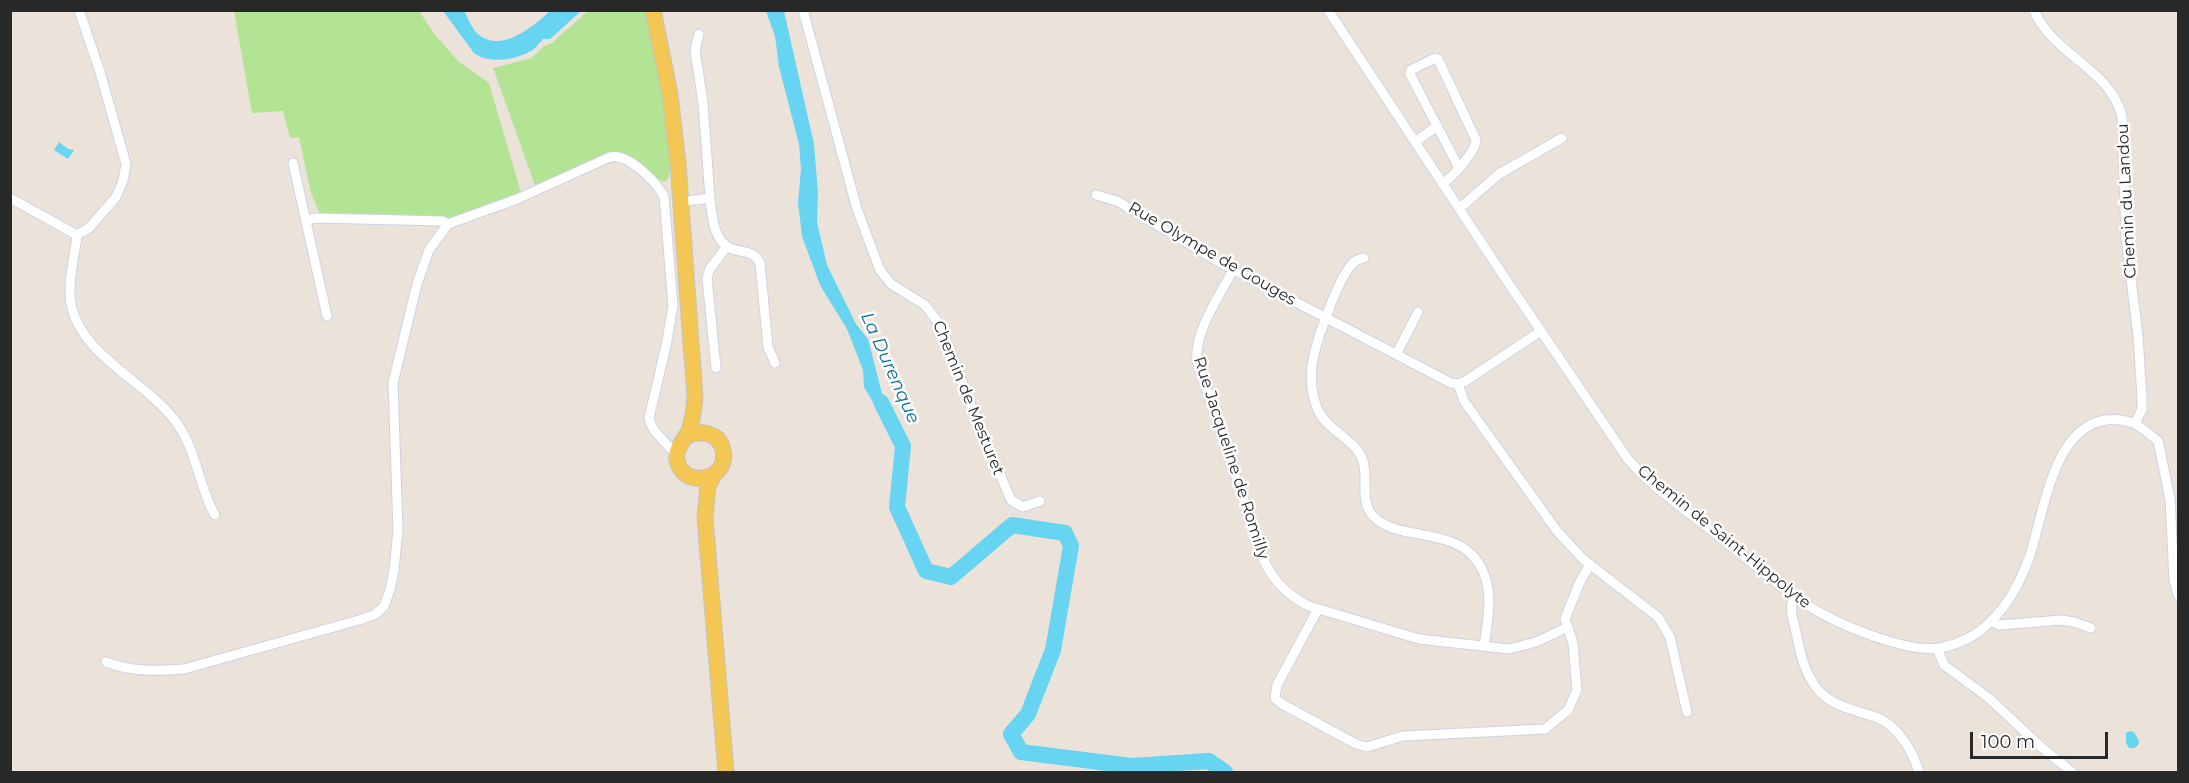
<!DOCTYPE html>
<style>
body{margin:0}
#map{position:relative;width:2189px;height:783px;overflow:hidden;background:#ebe2d9;font-family:Montserrat,sans-serif}
canvas{display:block}
.frame{position:absolute;inset:0;border:12px solid #282828;pointer-events:none}
.scale{position:absolute;left:1970px;top:732px;width:138px;height:27px;box-sizing:border-box;border:3px solid #282828;border-top:0;padding-left:8px;font-size:18px;line-height:21px;white-space:nowrap;color:#282828;-webkit-text-stroke:4px #fff;paint-order:stroke}
</style>
<div id="map">
<canvas width="2189" height="783"></canvas>
<div class="frame"></div>
<div class="scale">100 m</div>
</div>
<script>
const ctx = document.querySelector('canvas').getContext('2d');
ctx.lineJoin = 'round';
function fill(path, color) { ctx.fillStyle = color; ctx.fill(path, 'evenodd'); }
function strokePath(path, color, width, dash) { ctx.strokeStyle = color; ctx.lineWidth = width; ctx.lineCap = dash ? 'butt' : 'round'; ctx.setLineDash(dash || []); ctx.stroke(path); }
function write(font, color, halo, rows, align = 'center') {
  ctx.font = font + ' Montserrat,sans-serif'; ctx.lineWidth = 5; ctx.setLineDash([]); ctx.textBaseline = 'middle'; ctx.strokeStyle = halo; ctx.fillStyle = color; for (const [text, x, y, turn = 0] of rows) {
    ctx.save(); ctx.translate(x, y); ctx.rotate((+turn || 0) * Math.PI / 180); ctx.textAlign = isNaN(turn) ? turn : align; if (halo) ctx.strokeText(text, 0, 0); ctx.fillText(text, 0, 0); ctx.restore();
  }
}
const green = new Path2D(`
 M234 11H419L436 36 458 61 489 83 521 193 451 219 320 214 311 193 299 137 290 138 283 111 252 113Z
 M588 11H647L662 84 670 171 668 179 664 182 653 176 630 156 618 152 603 154 536 188 493 68 532 58 544 46 552 43Z`);
const water = new Path2D(`
 M443 11H464C468 17 472 30 479 35 502 53 534 26 550 11H581L550 39H543C539 43 535 50 529 52 514 60 488 64 474 53Z
 M766 11H784L814 144 818 193 817 222 827 265 856 324 868 339 884 401 895 426 874 404 864 387 863 370 847 329 820 285 802 236 798 203 801 169 799 144 779 67 775 36Z
 M59 142 68 149 74 150 68 159 54 150Z
 M2130 731 2134 732 2139 741 2138 745 2134 748H2129L2126 743V733Z`);
const river = new Path2D(`
 M881 402 903 446 897 507 926 571 951 577 1012 525 1065 533 1071 546 1053 650 1028 714 1011 734 1021 752 1131 766 1209 761 1225 772`);
const minor = new Path2D(`
 M803 10 857 209 880 270 891 284 925 305 941 326 973 411 1011 500 1023 507 1040 501
 M1328 10 1503 275 1627 458C1652 488 1687 511 1717 535 1747 558 1775 584 1807 605 1835 623 1905 653 1939 648 1958 645 1978 635 1991 621 2009 604 2022 578 2030 555 2044 513 2053 427 2106 420 2114 419 2124 420 2133 423 2142 427 2150 435 2158 441L2170 499 2174 580 2178 595
 M2034 10C2052 55 2109 67 2122 116L2126 238 2138 336 2142 398V409L2135 424
 M1415 142 1437 126
 M293 163 327 316
 M1442 184C1452 178 1476 151 1476 140L1438 59 1435 58 1411 70 1410 74 1459 168
 M1096 195 1117 201 1217 261 1451 383 1458 384 1464 382 1541 331
 M10 198 77 235
 M710 198C712 215 713 242 732 249 744 253 753 250 760 263L768 347 775 363
 M680 202 710 198 703 103 695 50 699 34
 M1459 209 1499 174 1562 138
 M306 220 316 218 442 221 448 224
 M77 235C75 255 69 275 70 295 73 353 146 380 176 422 197 450 198 486 215 515
 M77 235 89 228 116 197 123 181 126 164 100 72 79 10
 M1364 258C1359 259 1355 260 1352 264 1337 281 1315 343 1312 366 1310 380 1312 397 1318 410 1328 432 1355 438 1363 461 1369 480 1358 502 1375 518 1400 541 1454 527 1478 562 1495 587 1488 618 1484 646
 M1233 270C1220 295 1194 332 1197 360L1264 561C1274 582 1288 596 1309 606L1419 639 1509 649 1536 642 1568 627
 M1397 353 1418 312
 M716 368 707 278 710 269 727 246
 M1458 384 1464 401 1557 531 1584 560 1658 617 1670 637 1687 712
 M1795 596C1788 607 1793 620 1796 632 1800 653 1805 676 1820 692 1837 709 1858 710 1878 718 1899 727 1913 752 1919 772
 M1318 609 1277 685 1275 698 1280 703 1356 744 1367 747 1403 736 1545 729 1568 710 1577 690 1573 643 1565 619 1579 584 1590 564
 M1991 621 1999 625 2061 620 2074 622 2091 628
 M1937 648 1944 665 1990 699 2041 747 2072 772
 M106 662C131 672 157 671 184 669L359 620 376 614 384 606 390 590 394 570 398 530 393 383 417 284 429 250 448 224 517 199 610 157C628 153 655 181 664 196L673 306 666 346 649 418C652 434 669 443 677 457`);
const primary = new Path2D(`
 M653 10 670 94 678 164 695 397C694 408 693 420 689 430 684 442 673 449 678 464 688 490 730 478 723 450 719 432 699 429 685 437
 M714 475 708 486 705 517 726 772`);
const streetNames = [
 ["Chemin du Landou",2127,201,-93],
 ["Rue Olympe de Gouges",1212,254,30],
 ["Chemin de Mesturet",968,398,68],
 ["Rue Jacqueline de Romilly",1231,458,72],
 ["Chemin de Saint-Hippolyte",1724,537,39]
];
const waterNames = [
 ["La Durenque",890,368,66]
];
fill(green, '#b2e493');
fill(water, '#67d4f1');
strokePath(river, '#67d4f1', 16);
strokePath(minor, '#ced3e2', 11);
strokePath(primary, '#c3c3c3', 17);
strokePath(minor, '#fff', 9);
strokePath(primary, '#f4c755', 15);
write('16px', '#282828', '#fff', streetNames);
write('italic 18px', '#09709a', '#fff', waterNames);
</script>
